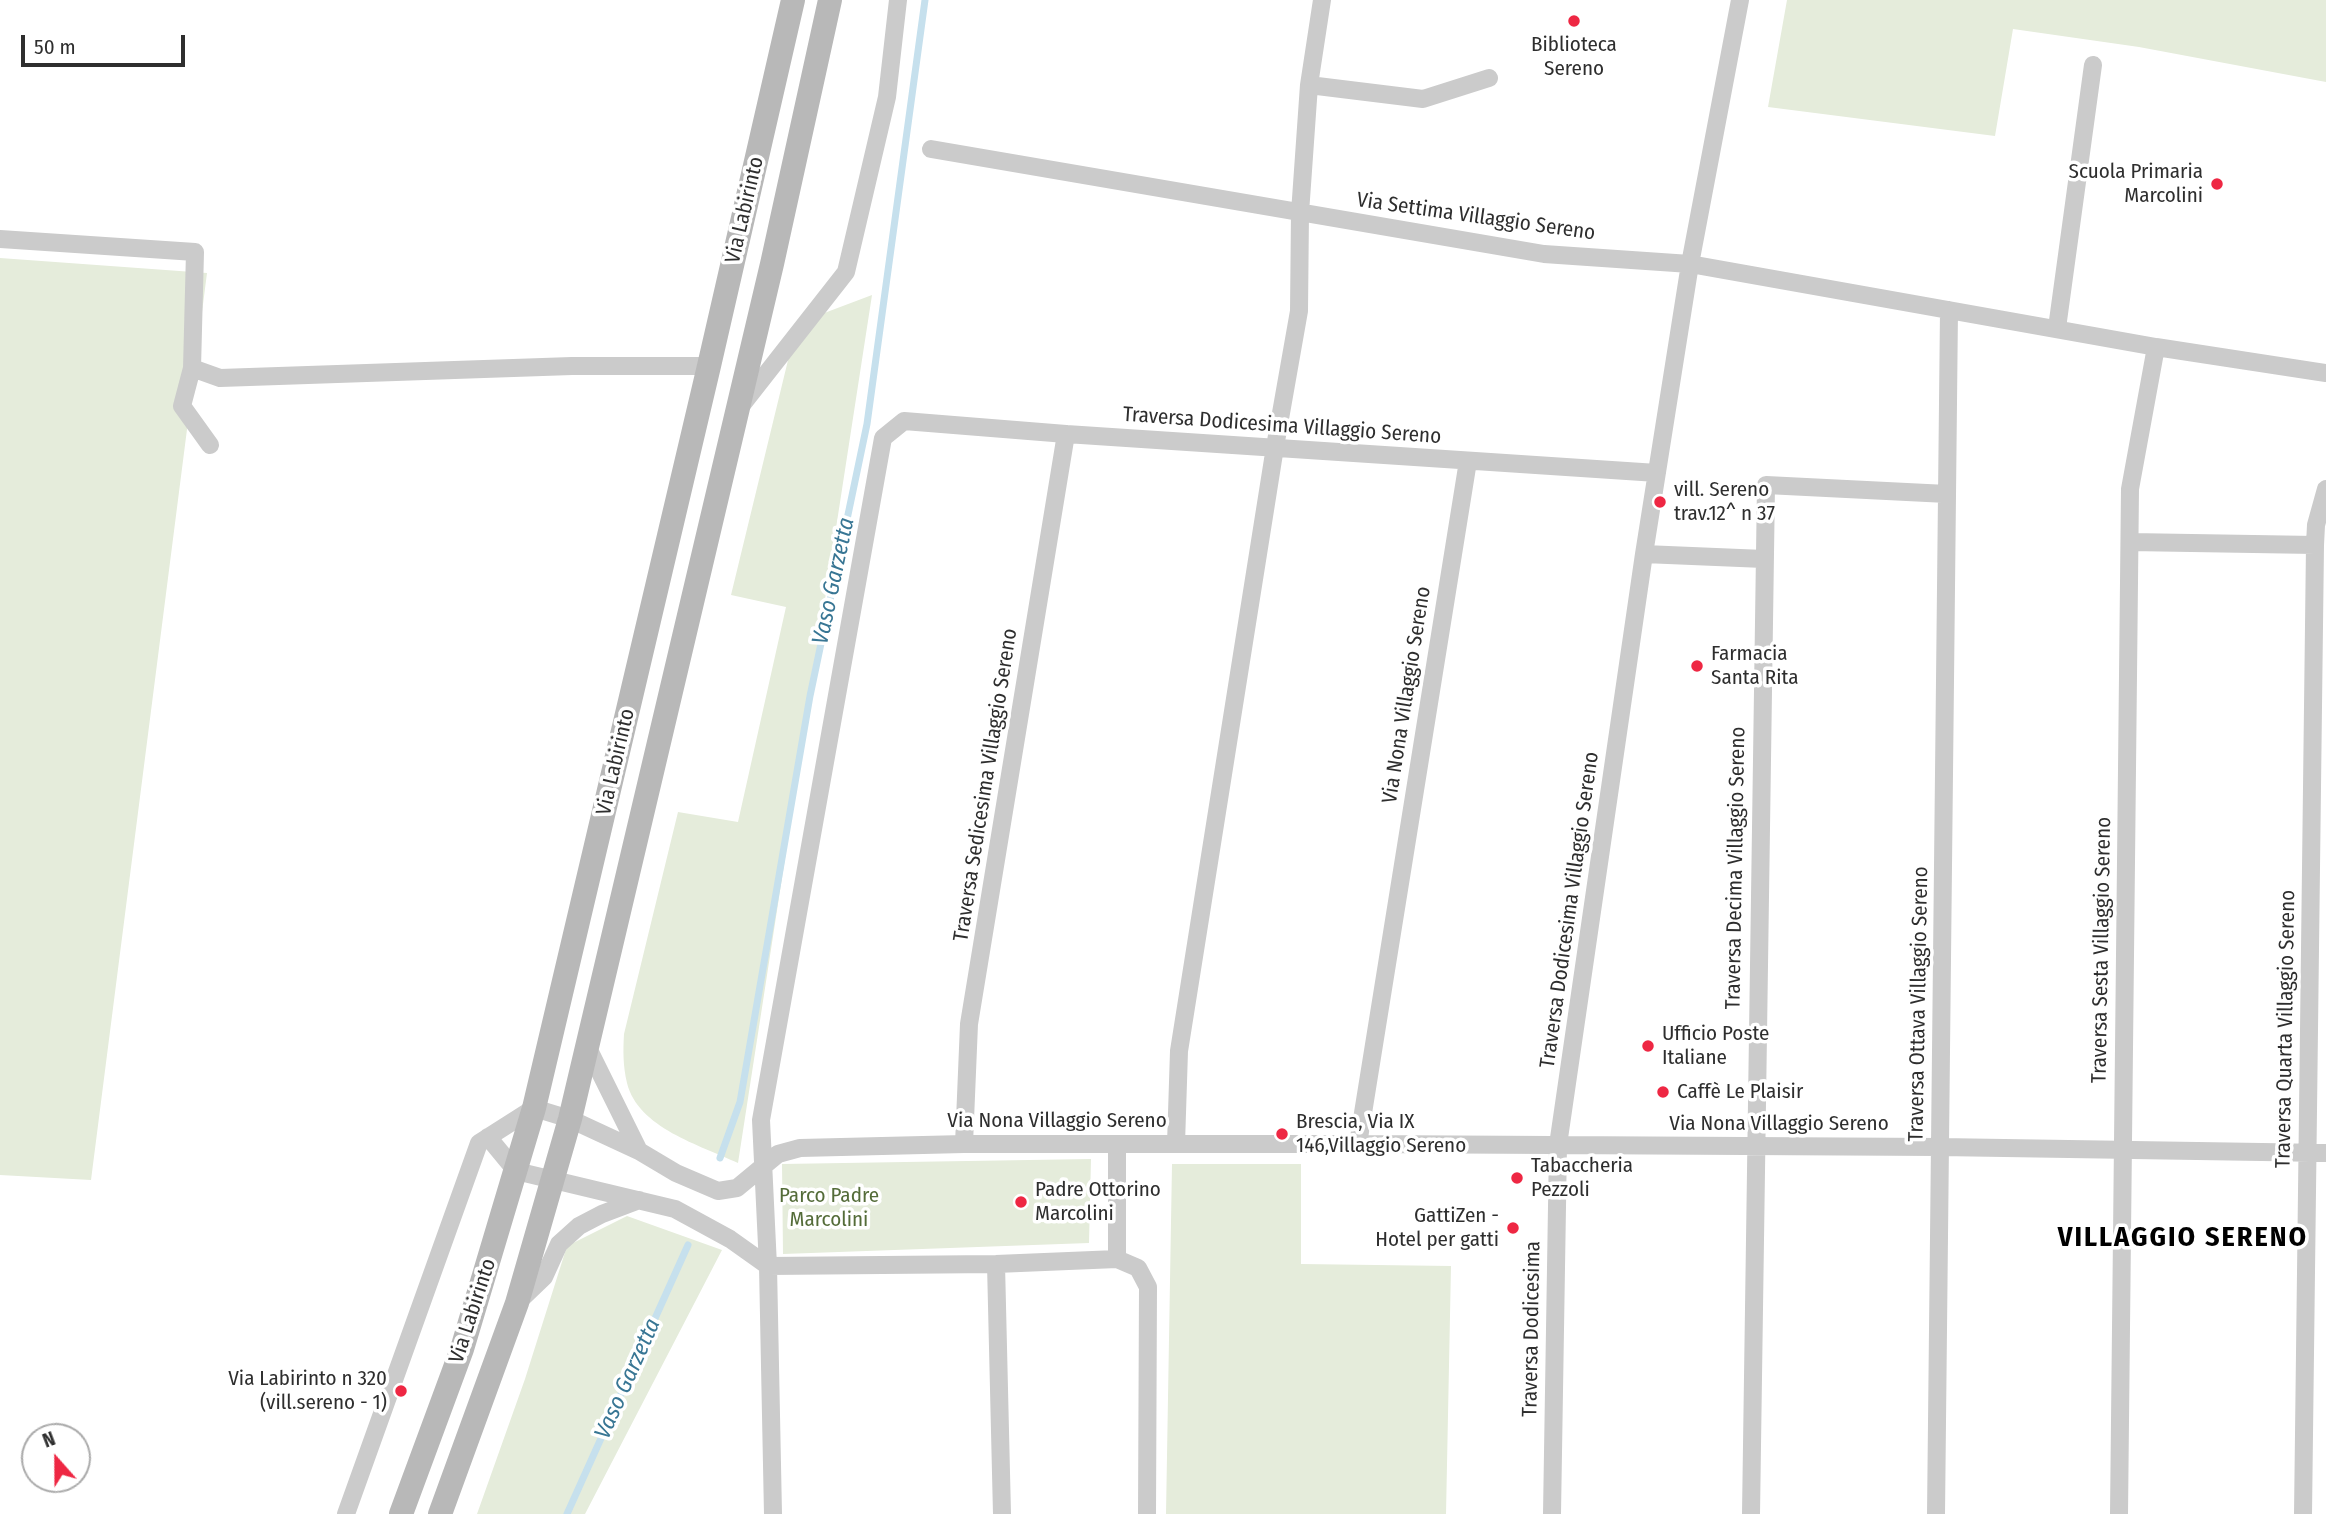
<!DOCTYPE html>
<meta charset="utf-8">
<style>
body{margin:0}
#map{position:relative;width:2326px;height:1514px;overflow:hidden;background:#fff;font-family:"Fira Sans Condensed",sans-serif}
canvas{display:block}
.north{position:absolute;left:21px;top:1423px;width:70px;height:70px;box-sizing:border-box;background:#fff;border:2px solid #ababab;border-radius:50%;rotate:339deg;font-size:19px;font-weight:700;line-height:28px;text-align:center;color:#2e2e2e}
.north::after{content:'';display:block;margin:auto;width:24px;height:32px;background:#ee2743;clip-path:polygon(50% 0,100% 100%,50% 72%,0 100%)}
.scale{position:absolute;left:21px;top:35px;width:164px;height:32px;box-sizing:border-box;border:4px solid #2e2e2e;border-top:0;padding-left:9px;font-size:21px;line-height:24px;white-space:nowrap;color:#2e2e2e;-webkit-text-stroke:5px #fff;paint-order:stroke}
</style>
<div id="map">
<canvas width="2326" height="1514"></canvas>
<div class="north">N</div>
<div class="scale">50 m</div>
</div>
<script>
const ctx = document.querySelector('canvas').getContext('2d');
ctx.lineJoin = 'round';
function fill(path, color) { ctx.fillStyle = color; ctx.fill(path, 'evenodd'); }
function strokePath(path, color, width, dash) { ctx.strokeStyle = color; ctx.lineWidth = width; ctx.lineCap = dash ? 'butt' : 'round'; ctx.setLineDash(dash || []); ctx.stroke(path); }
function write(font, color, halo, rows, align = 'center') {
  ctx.font = font + ' "Fira Sans Condensed",sans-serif'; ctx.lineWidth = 7; ctx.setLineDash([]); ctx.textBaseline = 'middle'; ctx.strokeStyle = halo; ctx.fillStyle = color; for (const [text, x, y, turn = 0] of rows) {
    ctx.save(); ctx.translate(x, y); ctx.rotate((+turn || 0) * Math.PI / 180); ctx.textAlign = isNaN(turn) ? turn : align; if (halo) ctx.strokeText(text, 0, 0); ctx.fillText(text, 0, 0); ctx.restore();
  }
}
const green = new Path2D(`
 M1787 0H2326V82L2139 47 2013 29 1995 136 1768 107Z
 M0 258 207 273 91 1180 0 1175Z
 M872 295 738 1163C700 1145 638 1128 627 1083 623 1066 623 1051 624 1034L678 812 738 822 786 607 731 595 790 352 819 315Z
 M1091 1159 1089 1243 783 1254 782 1164Z
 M1172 1164H1301V1264L1451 1266 1446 1514H1166Z
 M627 1216 722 1250 585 1514H477L525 1379 567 1246Z`);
const stream = new Path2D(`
 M720 1158 740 1102 810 696 867 424 925 0
 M567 1514 688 1245`);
const street = new Path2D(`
 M1309 85 1423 99 1489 78
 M931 149 1544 254 1690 264 2156 347 2326 373
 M0 239 195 252 192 368 220 378 572 366H709
 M2057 328 2093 65
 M192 368 182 406 210 445
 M741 406 846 272 887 97 898 0
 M2130 542 2315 545
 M1644 554 1764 559
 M587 1046 639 1151
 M488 1137 516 1171 675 1209 730 1239 768 1266 996 1264 1117 1259 1138 1268 1148 1287 1147 1514
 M964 1144 969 1024 1066 434
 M1176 1144 1179 1051 1275 447 1299 311 1300 213 1309 85 1322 0
 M1358 1144 1468 461
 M1117 1259V1145
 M996 1264 1002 1514
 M519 1301 544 1277 559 1244 579 1226 602 1214 639 1200
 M346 1514 479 1143 534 1108 570 1119 639 1151 676 1173 718 1191 737 1188 778 1154 800 1148 964 1144H1358L1940 1147 2326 1153
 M773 1514 768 1266 761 1120 883 438 904 421 1066 434 1657 473
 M1552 1514 1558 1145 1644 554 1690 264 1740 0
 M1751 1514 1766 485 1947 494
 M1936 1514 1949 310
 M2119 1514 2130 489 2156 347
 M2303 1514 2315 545 2316 525 2326 489`);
const secondary = new Path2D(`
 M401 1514 462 1349 534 1108 709 366 793 0
 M440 1514 517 1303 570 1119 772 264 830 0`);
const markers = [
 [1574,21,7,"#ee2743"],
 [2217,184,7,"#ee2743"],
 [1660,502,7,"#ee2743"],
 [1697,666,7,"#ee2743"],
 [1648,1046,7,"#ee2743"],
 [1663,1092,7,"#ee2743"],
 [1282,1134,7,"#ee2743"],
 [1517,1178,7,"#ee2743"],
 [1021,1202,7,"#ee2743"],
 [1513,1228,7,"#ee2743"],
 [401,1391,7,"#ee2743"]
];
const poiNames = [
 ["Biblioteca",1574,45,"center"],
 ["Sereno",1574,69,"center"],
 ["Scuola Primaria",2203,172,"right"],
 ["Marcolini",2203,196,"right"],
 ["vill. Sereno",1674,490],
 ["trav.12^ n 37",1674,514],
 ["Farmacia",1711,654],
 ["Santa Rita",1711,678],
 ["Ufficio Poste",1662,1034],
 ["Italiane",1662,1058],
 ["Caffè Le Plaisir",1677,1092],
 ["Brescia, Via IX",1296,1122],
 ["146,Villaggio Sereno",1296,1146],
 ["Tabaccheria",1531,1166],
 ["Pezzoli",1531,1190],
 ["Padre Ottorino",1035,1190],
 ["Marcolini",1035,1214],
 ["GattiZen -",1499,1216,"right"],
 ["Hotel per gatti",1499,1240,"right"],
 ["Via Labirinto n 320",387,1379,"right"],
 ["(vill.sereno - 1)",387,1403,"right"]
];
const streetNames = [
 ["Via Labirinto",745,210,-77],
 ["Via Settima Villaggio Sereno",1476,217,8],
 ["Traversa Dodicesima Villaggio Sereno",1282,426,4],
 ["Via Nona Villaggio Sereno",1407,695,-81],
 ["Via Labirinto",616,762,-77],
 ["Traversa Sedicesima Villaggio Sereno",986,785,-81],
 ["Traversa Decima Villaggio Sereno",1736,868,-89],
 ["Traversa Dodicesima Villaggio Sereno",1570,910,-82],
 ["Traversa Sesta Villaggio Sereno",2102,950,-89],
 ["Traversa Ottava Villaggio Sereno",1919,1004,-89],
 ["Traversa Quarta Villaggio Sereno",2286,1029,-89],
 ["Via Nona Villaggio Sereno",1057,1121],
 ["Via Nona Villaggio Sereno",1779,1124],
 ["Via Labirinto",473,1311,-72],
 ["Traversa Dodicesima",1532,1329,-89]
];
const parkNames = [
 ["Parco Padre",829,1196],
 ["Marcolini",829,1220]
];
const waterNames = [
 ["Vaso Garzetta",834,581,-78],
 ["Vaso Garzetta",628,1379,-66]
];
const districtNames = [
 ["VILLAGGIO SERENO",2183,1238]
];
fill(green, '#e5ecdb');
strokePath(stream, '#c6e0ed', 7);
strokePath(street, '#cbcbcb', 18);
strokePath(secondary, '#b8b8b8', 24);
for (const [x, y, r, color] of markers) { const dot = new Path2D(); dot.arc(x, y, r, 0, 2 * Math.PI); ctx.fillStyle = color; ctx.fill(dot); strokePath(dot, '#fff', 2.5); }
write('21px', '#2e2e2e', '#fff', poiNames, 'left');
write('21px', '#2e2e2e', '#fff', streetNames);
write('21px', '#546c39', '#fff', parkNames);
write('italic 23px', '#387694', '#fff', waterNames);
ctx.letterSpacing = '2px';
write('bold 28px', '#000', '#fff', districtNames);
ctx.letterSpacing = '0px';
</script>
